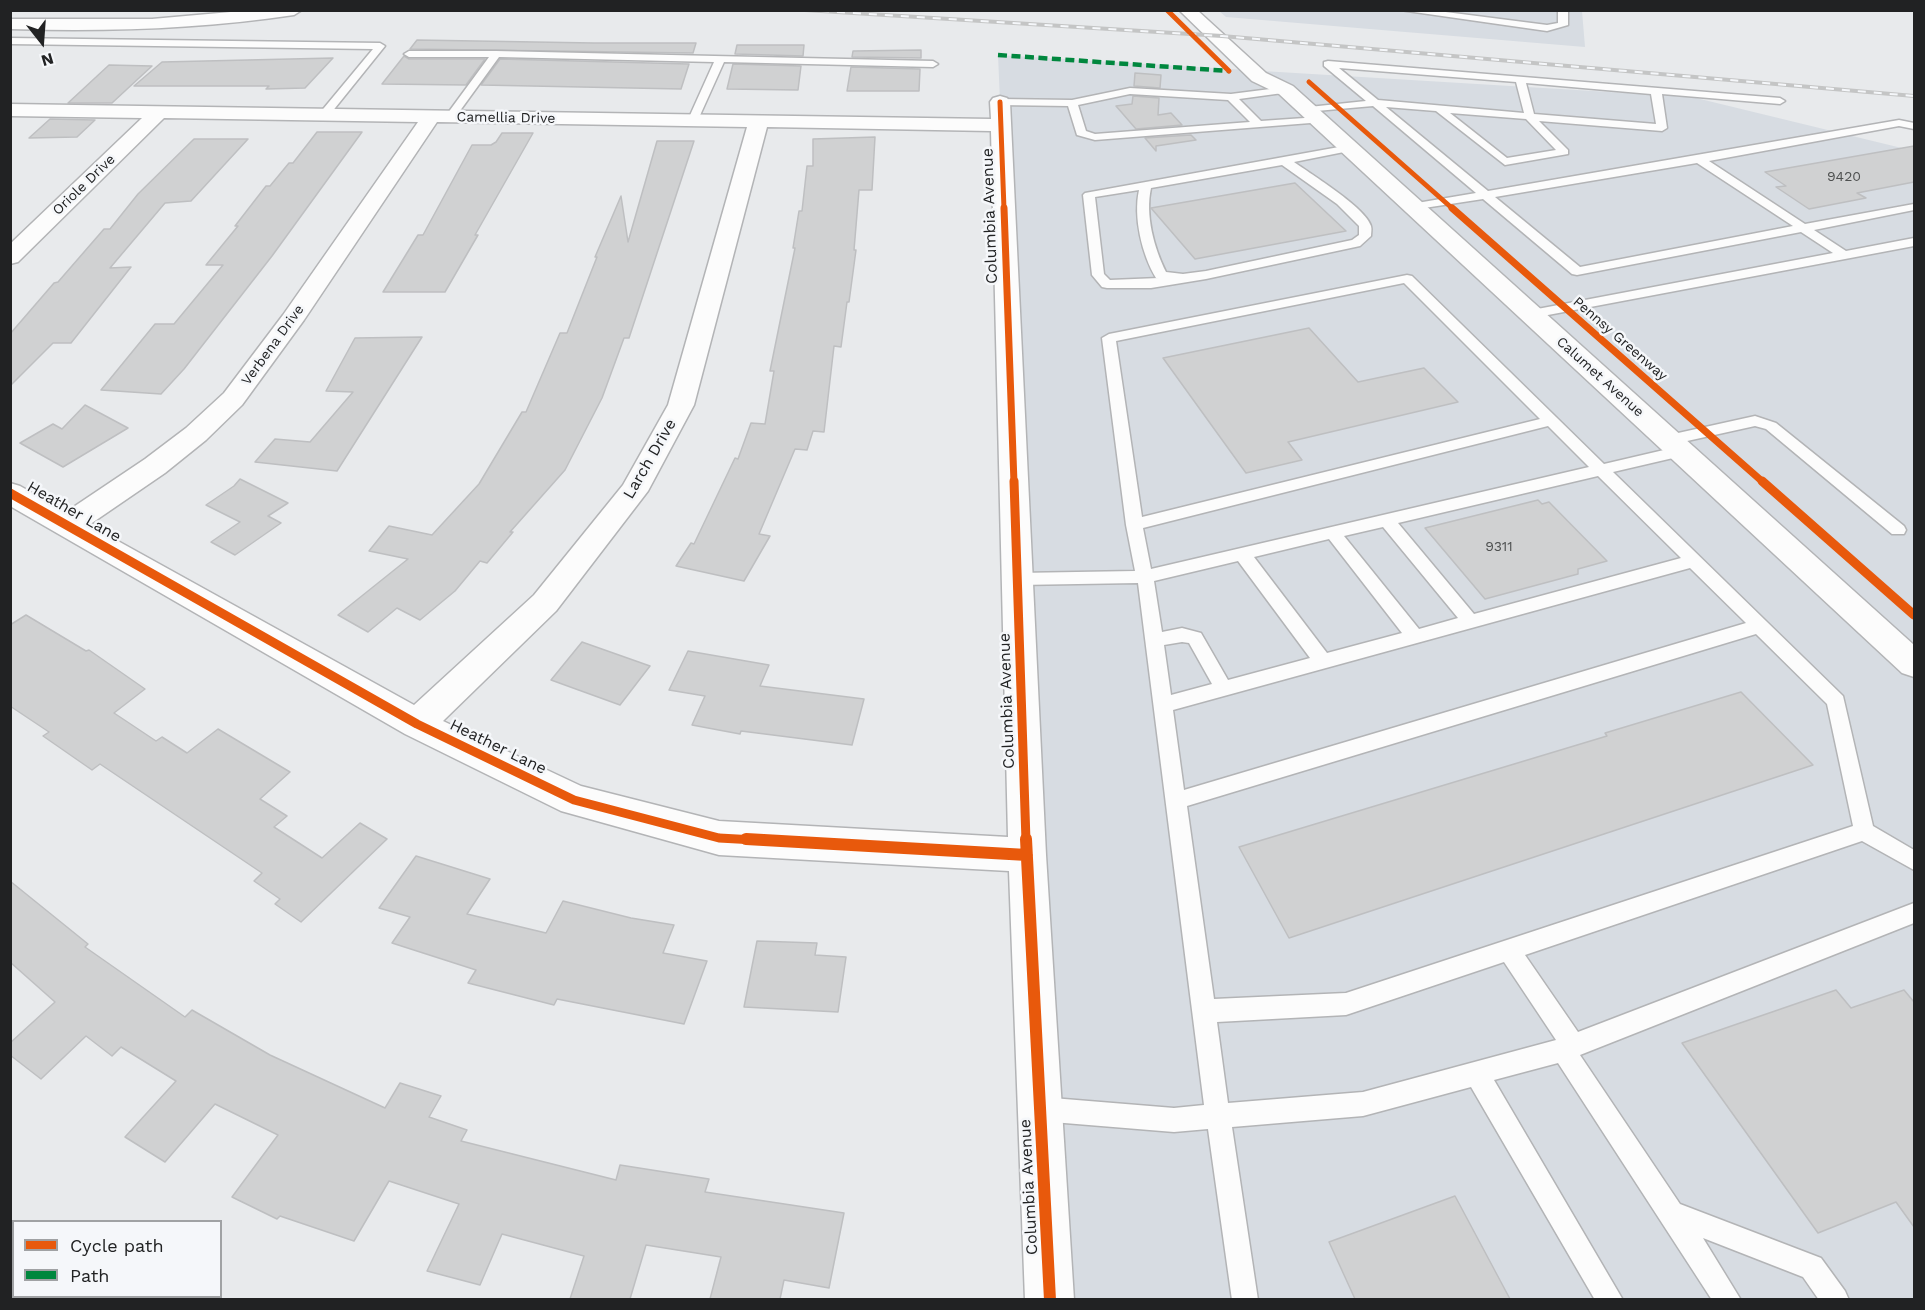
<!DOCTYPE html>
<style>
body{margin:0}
#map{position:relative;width:1925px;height:1310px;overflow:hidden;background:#e8eaec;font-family:"Work Sans",sans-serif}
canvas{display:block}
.frame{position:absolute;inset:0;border:12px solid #212223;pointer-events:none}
.legend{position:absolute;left:12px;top:1220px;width:210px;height:78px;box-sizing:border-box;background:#f5f7fa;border:2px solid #a0a2a4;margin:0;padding:8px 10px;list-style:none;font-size:18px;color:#212223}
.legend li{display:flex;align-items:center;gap:12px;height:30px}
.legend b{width:30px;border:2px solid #a0a2a4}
.north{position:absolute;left:12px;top:12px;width:60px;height:60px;-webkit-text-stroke:4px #f5f7fa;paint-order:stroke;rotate:163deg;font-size:16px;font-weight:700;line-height:24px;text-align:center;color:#212223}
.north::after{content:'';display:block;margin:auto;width:21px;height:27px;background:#212223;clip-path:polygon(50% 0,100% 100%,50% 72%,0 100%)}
</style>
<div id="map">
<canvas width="1925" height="1310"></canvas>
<div class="frame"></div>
<ul class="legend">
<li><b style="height:8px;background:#e8590c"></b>Cycle path</li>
<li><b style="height:8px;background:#00873e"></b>Path</li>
</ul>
<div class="north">N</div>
</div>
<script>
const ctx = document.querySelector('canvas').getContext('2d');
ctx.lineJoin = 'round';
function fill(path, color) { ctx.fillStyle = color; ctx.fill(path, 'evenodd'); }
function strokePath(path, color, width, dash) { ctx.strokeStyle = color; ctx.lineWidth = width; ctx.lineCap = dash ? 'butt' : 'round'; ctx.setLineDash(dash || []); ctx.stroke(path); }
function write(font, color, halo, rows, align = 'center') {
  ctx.font = font + ' "Work Sans",sans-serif'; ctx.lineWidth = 5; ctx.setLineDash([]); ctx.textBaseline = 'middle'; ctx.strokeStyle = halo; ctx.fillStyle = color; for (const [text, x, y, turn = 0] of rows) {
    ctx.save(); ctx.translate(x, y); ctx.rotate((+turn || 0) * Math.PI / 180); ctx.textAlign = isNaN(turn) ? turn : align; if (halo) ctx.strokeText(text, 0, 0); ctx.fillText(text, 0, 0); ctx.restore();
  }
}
const built = new Path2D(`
 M1219 11H1582L1585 47 1226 17Z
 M998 55 1692 97 1914 151V1299H1052Z`);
const building = new Path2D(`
 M417 40 594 43H696L693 53 410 49Z
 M737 45H804L803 56 735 54Z
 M921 50V58L852 57 853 51Z
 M404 56 409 59H485L466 85 382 84Z
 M333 58 305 88 266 89 269 86H134L162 62Z
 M500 59 689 64 681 89 481 85Z
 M733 64 801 66 798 90 727 89Z
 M109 65 152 66 112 103H68Z
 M851 67 920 69 919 91H847Z
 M1135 73 1161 75 1160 88 1134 86Z
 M1133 96 1159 98 1158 115 1171 113 1182 125 1136 129 1116 106 1132 104Z
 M50 119 95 120 77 137 29 138Z
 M317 132H362L272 256 184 369 161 394 101 390 155 324H174L223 265H206L238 226H235L266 186H270L289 163H293Z
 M502 133H533L475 235H478L445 292H383L418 235H423L472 145H491L496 142Z
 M1191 135 1196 140 1156 146V151L1145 138Z
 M875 137 872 190H859L854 250H856L849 302H847L841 347 834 346 824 432 813 431 807 450 795 449 759 534 770 536 744 581 676 566 691 543 694 544 735 458 738 459 751 423 765 424 774 371H770L795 248H793L799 211H802L807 166H813V139Z
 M194 139H248L191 201 165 203 110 268 131 267 71 343H53L10 386V334L54 283 58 282 104 229H110L138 194Z
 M657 141H694L629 338H624L602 398 565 470 510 532H513L487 563 480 561 455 591 420 620 397 608 368 632 338 615 408 559 369 551 389 526 432 535 479 484 522 412H526L560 333H567L597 257H595L621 196 628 242Z
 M1914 146V182L1857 193 1866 198 1809 209 1776 187 1786 186 1765 172Z
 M1295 183 1346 231 1195 259 1151 208Z
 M1309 328 1358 382 1424 368 1458 402 1288 442 1302 460 1246 473 1163 358Z
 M422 337 337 471 255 462 275 439 310 442 353 392 326 391 355 338Z
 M85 405 128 428 63 467 20 443 53 424 62 429Z
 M240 479 288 503 268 516 281 523 235 555 211 542 240 522 206 505 234 486Z
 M1538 500 1542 504 1549 502 1607 561 1578 569V574L1485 599 1425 528Z
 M26 615 86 651 89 650 145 689 114 713 156 741 162 737 187 753 218 729 290 772 260 799 287 816 274 827 322 858 360 823 387 839 301 922 275 904 280 899 254 881 262 873 100 764 92 770 43 736 49 732 10 706V625Z
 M582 642 650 666 620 705 551 680Z
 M688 651 769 665 760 686 864 699 852 745 741 731 740 734 692 725 705 696 669 690Z
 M1741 692 1813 765 1289 938 1239 847 1607 736 1605 733Z
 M416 856 490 879 467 914 546 933 563 901 631 918 674 925 663 953 707 961 684 1024 557 999 554 1005 468 983 476 970 392 943 410 917 379 908Z
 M10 881 88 944 85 947 185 1017 192 1010 270 1055 385 1108 400 1083 441 1096 429 1117 467 1130 461 1141 616 1180 620 1165 709 1179 705 1192 844 1213 829 1288 784 1280 780 1299H710L721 1257 646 1245 630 1299H570L584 1256 502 1234 480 1285 427 1271 459 1204 389 1181 354 1241 280 1216 277 1219 232 1197 278 1135 215 1104 165 1162 125 1137 176 1081 121 1047 112 1056 86 1036 41 1079 10 1055V1043L55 1002 10 962Z
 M757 941 817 943 815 955 846 957 838 1012 744 1007Z
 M1836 990 1851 1008 1904 990 1914 1002V1227L1896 1202 1818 1233 1682 1043Z
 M1455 1196 1510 1299H1355L1329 1242Z`);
const lane = new Path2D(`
 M1400 10H1430L1547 25 1558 23V10H1568V25L1547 31Z
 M10 38 380 43 385 46 327 118H319V114L373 49 10 44Z
 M496 51 933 61 938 64 933 67 724 62 697 122 692 125 687 122 714 62 499 57 454 119 450 120 445 117 489 57H409L404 54 409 51Z
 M1328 61 1780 98 1785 101 1780 104 1662 94 1667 128 1662 131 1539 121 1568 150V154L1505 165 1436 111 1386 107 1488 191 1899 120 1914 123V129L1899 126 1709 161 1805 224 1914 204V210L1814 230 1846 251 1914 238V246L1532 318 1527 317 1525 314 1527 311 1532 310 1833 253 1801 232 1577 275 1572 274 1483 199 1411 210V204L1476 193 1373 106 1305 112V108L1309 107 1366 101 1324 66V62ZM1339 68 1516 82 1524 113 1378 100ZM1526 83 1651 94 1656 124 1534 114ZM1450 113 1526 119 1556 150 1507 158ZM1697 163 1793 226 1580 267 1495 197Z
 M1286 87 1291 90 1290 92 1239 99 1261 121 1319 117 1323 118V122L1095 140 1077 135 1068 106 1000 105 995 102 1000 99 1072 100 1130 88 1231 94ZM1130 94 1228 100 1250 122 1095 134 1086 131 1078 105Z
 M1350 145 1354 146V150L1294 162C1311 174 1366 208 1371 226 1372 229 1371 233 1371 236L1360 246 1206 279 1151 288H1107L1102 287 1092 275 1083 195 1085 193ZM1282 165 1337 204 1359 226V235L1352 240 1206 271 1183 274 1166 272C1154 248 1145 215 1151 188ZM1139 190C1133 217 1142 255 1156 278H1159L1110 280 1104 274 1095 197Z
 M1407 275 1412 276 1604 464 1681 446 1686 447 1689 451 1686 455 1613 472 1843 696 1873 826 1914 850V870L1862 841 1525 955 1578 1032 1914 903V923L1580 1055 1680 1204 1821 1258 1845 1291 1849 1300H1819L1803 1277 1703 1238 1741 1300H1712L1558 1063 1494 1080 1623 1300H1595L1471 1087 1363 1116 1232 1127 1258 1300H1232L1208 1129 1174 1132 1040 1121 1031 1118 1028 1109 1031 1100 1040 1097 1174 1108 1204 1105 1138 583 1018 585 1012 583 1010 579 1012 575 1018 573 1135 571 1126 525 1102 338 1109 334ZM1404 283 1540 419 1142 517 1116 341ZM1548 426 1589 467 1151 569 1143 528ZM1598 476 1681 558 1474 614 1398 523ZM1383 527 1458 618 1419 629 1344 536ZM1329 539 1402 633 1327 653 1254 557ZM1238 561 1310 658 1228 680 1201 633 1182 628 1162 632 1154 581ZM1690 568 1746 623 1184 790 1173 710ZM1756 634 1827 704 1853 826 1346 993 1214 999 1187 806ZM1182 642 1189 643 1212 684 1171 695 1164 645ZM1504 962 1556 1040 1363 1092 1228 1103 1217 1022 1346 1015Z
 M1755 416 1776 423 1904 526 1906 530 1904 534H1892L1766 429 1755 426 1669 445 1661 440 1669 435Z`);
const street = new Path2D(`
 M1000 96 1007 98 1010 102 1046 855 1074 1300H1025L1009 871 719 855 561 811 405 734 10 506V483L20 486 66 512 145 459 186 428 224 393 283 315 418 122 164 118 18 262 10 264V244L142 118 10 116V104L991 119 990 102 993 98ZM437 122 747 127 668 405 623 485 534 595 414 705 89 525 165 473 206 440 242 405 304 320ZM767 127 991 131 1008 837 719 821 581 786 443 721 556 611 648 491 694 405Z
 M10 1249 14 1250V1296H21L14 1299 10 1298Z
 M26 1296H78L79 1300H27Z`);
const secondary = new Path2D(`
 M253 10H302L294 15C200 29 106 32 10 29V19H152Z
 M1179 10H1197L1266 73 1293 86 1914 645V677L1902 673 1279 94 1252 81Z`);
const rail = new Path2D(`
 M805 10 1222 36 1914 96`);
const quiet = new Path2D(`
 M998 55 1229 71`);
const cyclewayFar3 = new Path2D(`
 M1167 10 1229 71
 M1309 82 1453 209
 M1000 102 1004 209`);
const cyclewayFar2 = new Path2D(`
 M1004 208 1014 483
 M1452 208 1764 483`);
const cyclewayFar1 = new Path2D(`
 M1014 481 1026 841
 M1762 481 1914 615
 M10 493 417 724 574 800 719 838 773 841`);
const cycleway = new Path2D(`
 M746 839 1027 855
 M1026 839 1050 1300`);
const farStreetnames = [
 ["Camellia Drive",506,118,1],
 ["Oriole Drive",84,185,-44],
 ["Pennsy Greenway",1620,339,41],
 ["Verbena Drive",273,345,-54],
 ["Calumet Avenue",1600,377,42]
];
const numberNames = [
 ["9420",1844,177],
 ["9311",1499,547]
];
const streetNames = [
 ["Columbia Avenue",990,216,-92],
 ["Larch Drive",650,459,-60],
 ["Heather Lane",74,512,30],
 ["Columbia Avenue",1007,701,-92],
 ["Heather Lane",498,747,26],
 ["Columbia Avenue",1029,1187,-93]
];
fill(built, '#d7dce2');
fill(building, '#d0d1d2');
strokePath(building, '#bebfc1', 1.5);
strokePath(lane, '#b3b4b6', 3);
strokePath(street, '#b3b4b6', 3);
strokePath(secondary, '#b3b4b6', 3);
fill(lane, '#fcfcfc');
fill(street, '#fcfcfc');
fill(secondary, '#fcfcfc');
strokePath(rail, '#c4c5c5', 4);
strokePath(rail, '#f5f7fa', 2, [8]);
strokePath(quiet, '#00873e', 4.5, [9, 4.5]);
strokePath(cyclewayFar3, '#e8590c', 5);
strokePath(cyclewayFar2, '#e8590c', 7);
strokePath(cyclewayFar1, '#e8590c', 9);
strokePath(cycleway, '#e8590c', 12);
write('14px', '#212223', '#f5f7fa', farStreetnames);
write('14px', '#4e5050', null, numberNames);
write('16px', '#212223', '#f5f7fa', streetNames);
</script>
